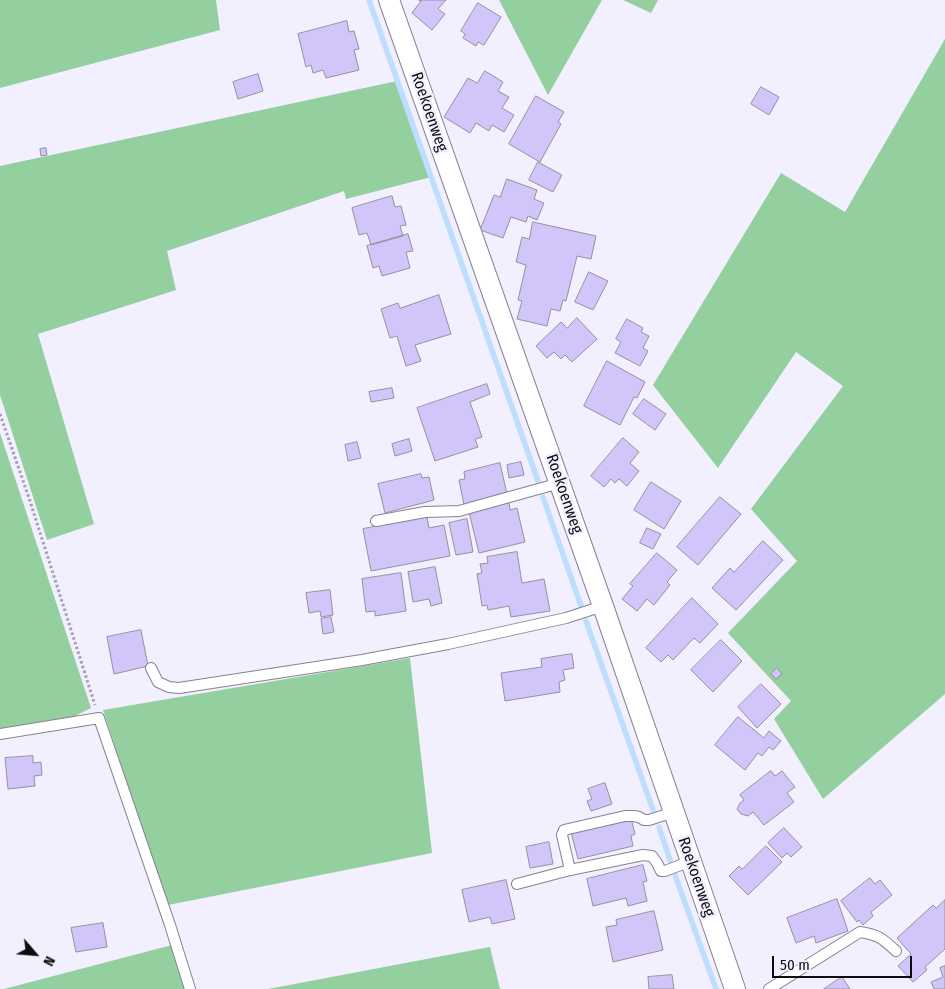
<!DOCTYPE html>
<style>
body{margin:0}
#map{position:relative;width:945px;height:989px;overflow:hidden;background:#f2effe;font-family:"Fira Sans Condensed",sans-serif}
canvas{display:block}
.north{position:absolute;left:10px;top:929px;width:50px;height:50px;-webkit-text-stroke:4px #f2effe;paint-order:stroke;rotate:117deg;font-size:14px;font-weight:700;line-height:20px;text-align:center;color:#0d0c10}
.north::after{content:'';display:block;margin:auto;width:18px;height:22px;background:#0d0c10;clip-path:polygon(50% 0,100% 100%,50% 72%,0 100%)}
.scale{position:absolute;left:772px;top:956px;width:140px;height:22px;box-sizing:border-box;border:2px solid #0d0c10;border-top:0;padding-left:6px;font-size:15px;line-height:18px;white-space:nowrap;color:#0d0c10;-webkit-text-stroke:4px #f2effe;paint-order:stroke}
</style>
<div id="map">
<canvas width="945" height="989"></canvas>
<div class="north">N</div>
<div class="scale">50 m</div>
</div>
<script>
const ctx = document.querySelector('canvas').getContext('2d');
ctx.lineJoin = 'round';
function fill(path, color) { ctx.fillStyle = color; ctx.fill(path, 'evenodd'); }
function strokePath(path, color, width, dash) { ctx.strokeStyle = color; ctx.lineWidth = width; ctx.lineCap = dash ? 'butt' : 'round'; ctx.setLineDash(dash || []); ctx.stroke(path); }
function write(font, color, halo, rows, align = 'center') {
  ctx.font = font + ' "Fira Sans Condensed",sans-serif'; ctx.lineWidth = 5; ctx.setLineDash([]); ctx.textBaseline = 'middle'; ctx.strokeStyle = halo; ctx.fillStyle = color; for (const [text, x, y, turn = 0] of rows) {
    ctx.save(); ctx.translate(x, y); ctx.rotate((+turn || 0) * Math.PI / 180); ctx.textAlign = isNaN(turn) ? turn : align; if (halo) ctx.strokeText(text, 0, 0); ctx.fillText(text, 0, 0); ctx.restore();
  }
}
const green = new Path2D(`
 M0 0H216L220 30 0 88Z
 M499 0H602L548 95Z
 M623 0H658L651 13Z
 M945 39V694L823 799 774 719 791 701 728 633 797 561 751 509 843 386 796 352 718 468 653 385 781 173 845 212Z
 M397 81 431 177 346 199 344 191 167 251 176 290 38 334 94 524 47 540 0 395V166Z
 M0 433 91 708 61 723 0 729Z
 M410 658 432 853 168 905 103 710Z
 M172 945 186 989H4Z
 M490 947 500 989H268Z`);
const stream = new Path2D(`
 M369 0 539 484
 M543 497 581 606
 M586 621 653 810
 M659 827 670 860
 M675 875 716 989`);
const building = new Path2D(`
 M419 0H446L438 9 445 14 432 30 412 13 421 1Z
 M478 3 501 17 484 45 478 42 476 46 463 38 465 34 461 31Z
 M347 21 349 32 354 31 359 49 354 50 359 70 326 78 323 70 313 73 311 65 306 67 298 34Z
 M485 71 503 82 498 91 509 97 502 108 514 115 504 132 492 125 489 131 476 123 470 133 444 117 468 78 477 83Z
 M258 74 263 91 238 99 233 82Z
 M761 87 779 97 769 115 751 104Z
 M536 96 564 112 558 122 561 124 540 162 509 144Z
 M46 148 47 155 41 156 40 149Z
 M538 162 562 175 553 192 529 180Z
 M507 179 537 190 534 199 544 203 537 220 528 216 526 222 511 217 503 238 480 230 494 195 500 197Z
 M392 196 395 207 401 206 406 225 400 226 403 236 371 245 367 233 359 235 352 208Z
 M533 222 596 236 591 259 577 256 566 301 563 300 560 311 551 309 547 326 517 319 522 301 518 300 526 265 516 262 522 237 529 239Z
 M408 234 413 251 406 252 410 268 382 276 379 266 373 268 367 246Z
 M589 272 608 281 593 310 575 302Z
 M439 295 451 334 415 345 421 361 406 366 397 336 390 338 381 309 398 303 400 308Z
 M577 318 597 339 572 362 565 355 561 359 554 352 547 358 536 346 561 322 567 328Z
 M627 319 643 328 641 332 649 336 643 348 648 351 640 366 615 353 621 342 616 339Z
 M607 361 645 382 637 398 634 397 620 425 584 406Z
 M487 384 490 394 470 402 482 437 475 439 478 447 435 461 417 408Z
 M392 388 394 398 371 402 369 392Z
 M644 399 666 414 655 430 633 414Z
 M623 438 639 452 630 463 639 471 627 486 619 479 615 483 611 479 604 487 591 476Z
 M409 439 412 451 395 456 392 444Z
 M357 442 361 458 348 461 345 445Z
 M521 462 524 475 509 478 507 465Z
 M500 463 507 494 464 505 459 480 465 479 464 472Z
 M421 474 422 478 429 477 434 500 385 513 378 484Z
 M651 482 681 501 664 529 634 510Z
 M720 497 741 514 698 565 677 547Z
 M509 502 510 510 517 508 525 542 479 553 469 512Z
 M427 517 429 528 444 525 450 556 371 571 363 529Z
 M467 519 473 552 456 555 449 523Z
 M647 528 661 534 653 549 640 543Z
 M763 541 783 560 736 610 712 588 730 568 734 572Z
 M517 552 522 583 544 579 550 611 511 617 509 606 488 610 487 605 482 606 477 574 482 573 480 564 488 563 487 557Z
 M657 553 677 570 667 582 670 585 654 605 647 599 637 611 622 599 633 586 630 584Z
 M435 567 442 603 431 606 429 599 413 602 408 572Z
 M401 573 406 611 375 616V611L366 612 362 579Z
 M330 590 333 615 321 617 320 611 309 613 306 593Z
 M692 598 718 624 700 643 694 638 673 660 668 655 661 662 646 648Z
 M331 617 334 632 323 634 321 619Z
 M141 630 148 666 114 674 107 637Z
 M721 640 742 661 713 692 691 670Z
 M572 654 574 668 563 670 565 680 559 682 560 692 505 701 501 673 542 667 541 659Z
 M777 668 782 674 776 679 771 674Z
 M761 684 781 704 757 728 738 707Z
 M738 717 764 738 769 731 781 741 773 750 769 747 762 756 758 753 745 770 715 745Z
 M33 756V763L41 762 42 775 34 776 35 786 8 789 5 758Z
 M771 771 775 776 782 771 795 787 787 793 794 802 764 825 753 812 748 816 741 814 737 809 740 803 744 800 740 795Z
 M605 783 612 804 591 811 587 801 592 799 588 789Z
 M631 818 635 834 631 836 633 846 578 859 571 832Z
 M784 828 802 847 791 857 787 853 782 858 768 843Z
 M549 842 553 864 530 868 526 847Z
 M766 846 782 862 748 895 729 876 739 866 742 869Z
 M643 865 647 881 643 882 647 901 628 906 626 898 593 906 587 879Z
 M870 878 875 884 880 880 892 895 871 912 873 916 863 925 859 920 857 922 841 901Z
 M506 880 515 919 492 924 490 917 469 922 462 890Z
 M837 899 848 931 816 943 814 936 796 943 787 918Z
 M945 900V949L925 967 927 970 913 982 898 966 911 954 897 938 933 905 936 908Z
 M654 911 663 950 613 962 606 927 617 925 616 920Z
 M103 923 107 947 76 952 71 928Z
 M945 966V989H934L931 982 943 977 940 968Z
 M672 975 674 989H649L648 977Z
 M842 977 850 989H824Z`);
const path = new Path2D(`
 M0 414 29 498 95 705`);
const service = new Path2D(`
 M376 521 425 512 459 511 560 483
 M151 668 158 682 169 687 179 688 362 660 448 644 566 618 603 606
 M0 734 99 718 170 925 190 989
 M570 870 562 835 564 830 625 816H634L639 817 644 820H649L674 812
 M517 884 570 870 643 855 652 856 657 863 661 871H665L691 861
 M769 989 860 932C879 935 882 938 896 951`);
const minor = new Path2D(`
 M389 0 603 606 735 989`);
const streetNames = [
 ["Roekoenweg",429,112,71],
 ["Roekoenweg",564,494,71],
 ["Roekoenweg",696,877,71]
];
fill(green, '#93cf9f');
strokePath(stream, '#bedefd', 5.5);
fill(building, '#d1c5f9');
strokePath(building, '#94919e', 1);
strokePath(service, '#868390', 12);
strokePath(minor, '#868390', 22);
strokePath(path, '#a3a1ac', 3, [2.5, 2.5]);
strokePath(service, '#fff', 10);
strokePath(minor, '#fff', 20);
write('16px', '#0d0c10', '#f2effe', streetNames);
</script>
